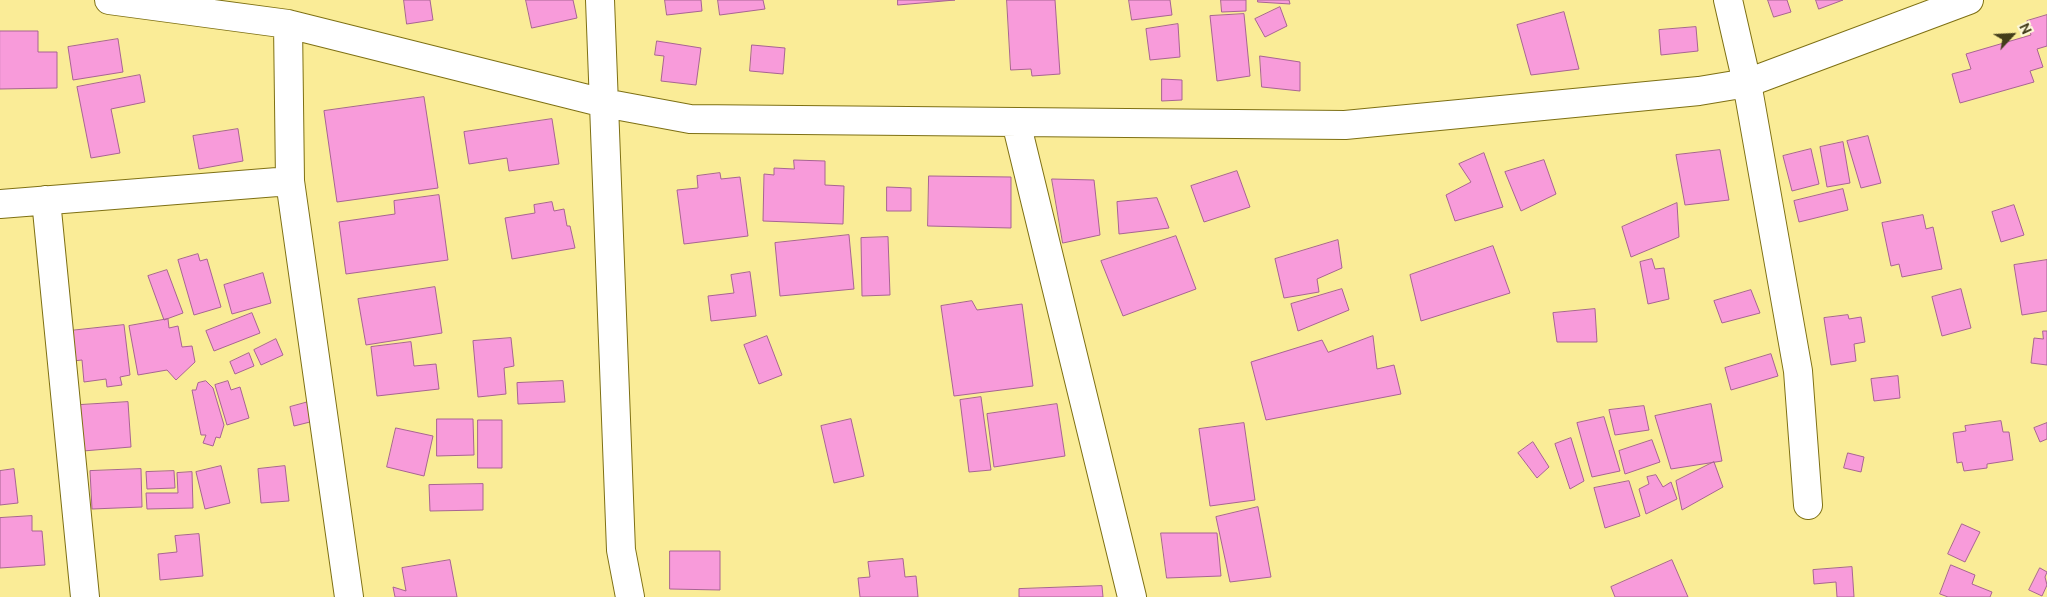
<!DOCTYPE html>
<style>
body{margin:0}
#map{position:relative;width:2047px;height:597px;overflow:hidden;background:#faec97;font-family:Ubuntu,sans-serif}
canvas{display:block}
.north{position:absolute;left:1987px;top:10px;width:50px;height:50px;-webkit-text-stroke:4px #fdf8d8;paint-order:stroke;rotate:65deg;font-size:14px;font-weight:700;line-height:20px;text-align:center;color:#433d1a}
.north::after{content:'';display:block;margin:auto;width:18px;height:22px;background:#433d1a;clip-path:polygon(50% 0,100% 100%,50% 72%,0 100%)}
</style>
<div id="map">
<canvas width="2047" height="597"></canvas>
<div class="north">N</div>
</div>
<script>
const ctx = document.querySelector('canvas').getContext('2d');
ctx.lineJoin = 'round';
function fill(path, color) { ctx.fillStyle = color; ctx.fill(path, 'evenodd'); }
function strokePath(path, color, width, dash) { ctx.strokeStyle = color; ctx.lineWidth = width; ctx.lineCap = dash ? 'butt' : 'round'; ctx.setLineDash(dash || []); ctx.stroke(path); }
const building = new Path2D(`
 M404 0H430L433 20 407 24Z
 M526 0H573L577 18 532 28Z
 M665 0H701L702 11 667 15Z
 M718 0H763L765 9 720 15Z
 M898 0H955L898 5Z
 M1007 0H1055L1060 74 1032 76 1031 69 1011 70Z
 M1129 0H1170L1172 15 1132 20Z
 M1221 0H1246V11L1222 12Z
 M1258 0H1289L1290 4 1258 2Z
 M1768 0H1787L1791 12 1774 17Z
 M1816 0H1843L1819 9Z
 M1280 7 1287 26 1265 37 1255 19Z
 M1564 12 1579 69 1531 75 1517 25Z
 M1244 14 1250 76 1217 81 1210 16Z
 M2047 15V46L2037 49 2043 67 2030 71 2034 82 1960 103 1952 74 1971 69 1966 54 2031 35 2027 21Z
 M1178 24 1180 57 1150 60 1146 29Z
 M1696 27 1698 51 1661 55 1659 30Z
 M0 31H38V52H57V88L0 89Z
 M118 39 123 72 73 80 68 47Z
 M657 41 701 48 696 85 661 81 664 56 655 55Z
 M752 45 785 48 783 74 750 71Z
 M1260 56 1300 62V91L1262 87Z
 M140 75 145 102 111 109 120 153 91 158 77 87Z
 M1162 79 1182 80V100L1162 101Z
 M424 97 438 188 337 202 324 111Z
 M552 119 559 164 509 171 507 158 469 164 464 132Z
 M238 129 243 161 199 169 193 136Z
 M1868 136 1881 183 1861 188 1847 141Z
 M1843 142 1850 183 1827 187 1820 147Z
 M1811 149 1819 184 1792 191 1783 156Z
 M1720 150 1729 200 1685 205 1676 155Z
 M1484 153 1503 207 1455 221 1446 195 1471 182 1459 164Z
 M794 160 825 161V185L844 186 843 224 763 221 764 174 774 175V168L794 169Z
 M1544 160 1556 194 1521 211 1505 172Z
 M1237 171 1250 207 1204 222 1191 186Z
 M720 173 721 179 740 177 748 236 684 244 677 190 698 188 697 176Z
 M929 176 1011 177V228L928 226Z
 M1052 179 1094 180 1100 235 1063 243Z
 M887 187 911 188V211H887Z
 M1843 189 1848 210 1799 222 1794 201Z
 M439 195 448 260 346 274 339 222 395 214 394 201Z
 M1157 198 1169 228 1119 234 1117 202Z
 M552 202 554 211 564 209 567 226H570L575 248 512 259 505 218 535 213 534 205Z
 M1677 203 1679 237 1631 257 1622 227Z
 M2014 205 2024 235 2001 242 1992 212Z
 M1923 215 1926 229 1933 227 1942 269 1902 277 1899 264 1891 266 1882 223Z
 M849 235 854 289 780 296 775 243Z
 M1176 236 1196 289 1123 316 1101 261Z
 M888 237 890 295 862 296 861 238Z
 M1338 240 1342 268 1317 279 1319 292 1284 298 1275 259Z
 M1493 246 1510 293 1421 321 1410 275Z
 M198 254 200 261 207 259 221 307 194 315 178 260Z
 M1652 259 1655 269 1664 268 1669 299 1648 304 1640 262Z
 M2047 260V311L2022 315 2014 265Z
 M167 270 183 313 164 320 148 276Z
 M750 272 756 316 711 321 708 296 734 293 731 275Z
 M263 273 271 303 232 314 224 285Z
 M435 287 442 333 366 345 358 299Z
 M1342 289 1349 310 1298 331 1291 304Z
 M1961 289 1971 328 1942 336 1932 297Z
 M1751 290 1760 313 1722 323 1714 301Z
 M972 301 977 310 1022 304 1033 386 954 396 941 306Z
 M1595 309 1597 342H1557L1553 313Z
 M252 313 260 333 214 351 206 331Z
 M1848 315 1849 319 1861 317 1865 342 1854 344 1856 361 1831 365 1824 318Z
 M168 319 169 328 178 326 182 347 192 346 195 362 176 380 167 370 138 375 129 326Z
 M124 325 130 375 120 377 122 385 107 387 106 379 84 382 82 360 73 361 69 331Z
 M2043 331H2047V365L2031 363 2034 338 2043 339Z
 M767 336 782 375 759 384 744 345Z
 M1373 336 1377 369 1394 365 1401 394 1266 420 1251 362 1322 340 1328 352Z
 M511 338 514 366 504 368 506 394 478 397 473 341Z
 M276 339 283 355 261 365 254 350Z
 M411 342 414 366 436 364 439 389 377 396 371 347Z
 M249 353 254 366 235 374 230 362Z
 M1771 354 1778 376 1731 390 1725 368Z
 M1898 376 1900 398 1874 401 1871 379Z
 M206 381 213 388 224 425 220 438 216 437 213 446 203 443 206 435H201L192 390H196L198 383Z
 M228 381 231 390 240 387 249 418 227 425 215 385Z
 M563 381 565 402 518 404 517 383Z
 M981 397 991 470 969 472 960 400Z
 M312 401 318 420 294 426 290 407Z
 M128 402 131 447 83 451 80 405Z
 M1057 404 1065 456 994 467 987 414Z
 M1711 404 1722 461 1671 469 1655 416Z
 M1644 406 1649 430 1615 435 1609 410Z
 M1604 417 1620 471 1592 477 1577 423Z
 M437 419H473L474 455 437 456Z
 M851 419 864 476 834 483 821 426Z
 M478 420H502V468H478Z
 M2001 421 2003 432H2009L2013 460 1987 464V468L1964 471 1962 462 1957 463 1953 433 1966 431 1965 426Z
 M1244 423 1255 500 1210 506 1199 429Z
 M2047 423V439L2040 442 2034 428Z
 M396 428 433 436 424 476 387 467Z
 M1571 438 1584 481 1570 489 1555 444Z
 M1652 440 1660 462 1625 474 1619 451Z
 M1533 442 1549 467 1537 478 1518 453Z
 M1848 453 1864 457 1861 472 1844 468Z
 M1714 462 1723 487 1682 510 1676 481Z
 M221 466 230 503 205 509 196 472Z
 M285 466 289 501 261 503 258 469Z
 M14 469 18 503 0 505V471Z
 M141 469 142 507 92 509 90 471Z
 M174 471 175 488 147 489 146 472Z
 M192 472 193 508 147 509 146 493H178L177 473Z
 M1656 475 1663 487 1671 482 1677 499 1646 514 1639 489 1649 484 1647 477Z
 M1629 481 1640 516 1605 528 1594 488Z
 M483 484V510L430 511 429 485Z
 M1258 507 1271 577 1230 582 1216 517Z
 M32 516V531H42L45 565 0 568V518Z
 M1962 524 1980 532 1965 562 1948 554Z
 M1161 533H1217L1221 576 1167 578Z
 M199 534 203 576 160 580 158 554 177 552 175 536Z
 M670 551H720V590L670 589Z
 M903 559 905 577 916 576 918 597H860L858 578 870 577 868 562Z
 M450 560 457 597H395L393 587 406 591 402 568Z
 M1672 560 1688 597H1615L1611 587Z
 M1951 565 1975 575 1972 584 1992 592 1990 597H1948L1940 594Z
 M1852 567 1854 597H1837L1836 582 1814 584 1813 570Z
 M2040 568 2047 572 2045 577 2047 585 2042 596 2029 590Z
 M1102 586 1103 597H1019V589Z`);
const minor = new Path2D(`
 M109 0 288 24 604 103 690 119 1345 125 1699 91 1747 83 1969 0
 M600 0 621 550 630 597
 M1728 0 1747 83 1798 371 1808 505
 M288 24 290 181 349 597
 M1016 122 1132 597
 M46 200 85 597
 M0 204 290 181`);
fill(building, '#f89bda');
strokePath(building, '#a76492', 1);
strokePath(minor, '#7e7014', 30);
strokePath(minor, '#fff', 28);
</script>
